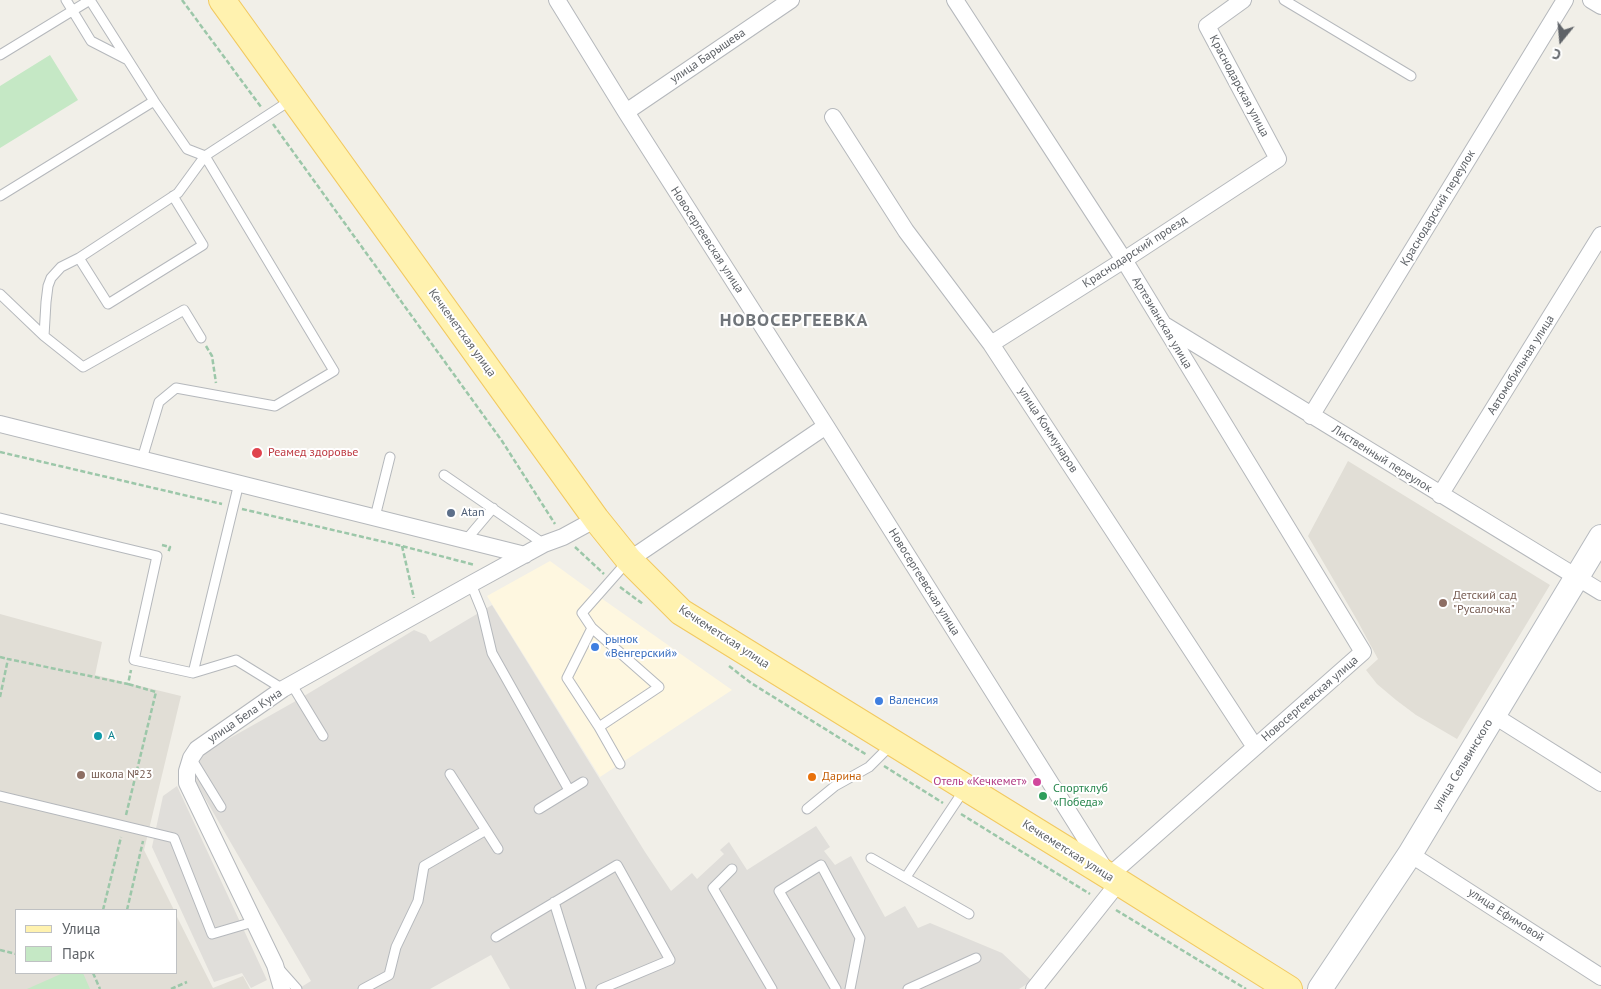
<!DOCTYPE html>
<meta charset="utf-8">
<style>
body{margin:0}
#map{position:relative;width:1601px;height:989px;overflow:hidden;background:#f1efe8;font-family:"PT Sans",sans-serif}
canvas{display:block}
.legend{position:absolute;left:15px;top:909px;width:162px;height:65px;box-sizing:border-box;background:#fff;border:1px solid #bfc1c3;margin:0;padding:6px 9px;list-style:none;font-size:15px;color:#5f6368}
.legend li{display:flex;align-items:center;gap:10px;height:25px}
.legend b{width:25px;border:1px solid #bfc1c3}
.north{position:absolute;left:1536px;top:15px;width:50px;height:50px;-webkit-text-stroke:4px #fff;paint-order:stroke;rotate:197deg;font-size:14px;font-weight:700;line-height:20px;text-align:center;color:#5f6368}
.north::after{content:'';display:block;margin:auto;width:18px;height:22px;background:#5f6368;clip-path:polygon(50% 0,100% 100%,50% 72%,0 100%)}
</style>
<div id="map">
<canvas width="1601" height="989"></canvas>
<ul class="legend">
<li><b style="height:6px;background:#fff2af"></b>Улица</li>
<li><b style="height:14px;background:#c5e8c5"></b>Парк</li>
</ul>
<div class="north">С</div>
</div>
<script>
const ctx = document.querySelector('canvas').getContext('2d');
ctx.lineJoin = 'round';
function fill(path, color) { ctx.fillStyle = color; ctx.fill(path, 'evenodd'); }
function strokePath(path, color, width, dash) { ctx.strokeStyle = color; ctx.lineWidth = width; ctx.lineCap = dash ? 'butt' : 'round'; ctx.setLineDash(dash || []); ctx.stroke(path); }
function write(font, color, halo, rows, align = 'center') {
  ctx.font = font + ' "PT Sans",sans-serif'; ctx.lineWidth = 4; ctx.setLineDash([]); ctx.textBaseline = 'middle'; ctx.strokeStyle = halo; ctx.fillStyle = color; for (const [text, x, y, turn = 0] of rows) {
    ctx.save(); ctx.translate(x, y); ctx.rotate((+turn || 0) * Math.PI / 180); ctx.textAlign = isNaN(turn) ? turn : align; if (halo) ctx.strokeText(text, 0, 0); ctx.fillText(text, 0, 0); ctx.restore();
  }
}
const commercial = new Path2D(`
 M550 561 601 598 732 690 600 777 487 596Z`);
const industrial = new Path2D(`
 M492 605 645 852 671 891 692 873 697 879 724 854 720 850 729 842 747 870 816 826 830 847 824 851 835 865 851 856 885 917 905 906 918 928 930 923 1002 953 1032 981 1019 989H510L491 955 430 989H298L311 981 195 781 200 755 294 702 414 630 426 635 430 642Z
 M177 786 267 980 251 988 242 973 214 982 152 847 163 796Z`);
const education = new Path2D(`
 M1348 461 1550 585 1457 739 1416 715 1396 700 1377 684 1366 670 1378 659 1357 620 1308 536Z
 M0 614 102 642 95 675 181 696 144 850 174 910H16V973H176V915L213 988 243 976 250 989H0Z`);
const green = new Path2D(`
 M50 55 78 100 0 148V86Z
 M63 973H83L90 989H27Z`);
const path = new Path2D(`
 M182 0 261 107
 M273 124 502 441 555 524
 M206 346 212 356 216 383
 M0 452 222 504
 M242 509 402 546 475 565
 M162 545 170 547 168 553
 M402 546 414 598
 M575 547 604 574
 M620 587 643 604
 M0 657 8 659
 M729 666 751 683 867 755
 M0 697 8 659 128 684 131 670
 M884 766 943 803
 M961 814 1090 894
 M126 815 156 692 128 684
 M103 910 121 837
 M127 910 143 841
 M1116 910 1246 989
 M0 950 16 954
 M93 973 100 989
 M171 989 187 982`);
const lane = new Path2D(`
 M66 0 91 41 126 59
 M1284 0 1411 76
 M0 55 90 0 154 101 187 149 205 156 291 100
 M0 196 154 101
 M79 258 108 304 203 245 173 196
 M0 294 44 336 83 367 184 310 201 338
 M44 336 46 302 48 286 51 278 61 267 79 258 178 193 205 156 334 371 275 406 176 388 159 402 142 459
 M444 475 544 544
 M375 517 390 457
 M0 518 157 556 134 660 193 673 236 660 283 689
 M466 540 493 508
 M471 584 482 611 492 653 569 790
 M592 628 567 678 599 727 659 687 592 628 582 613 627 562
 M193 673 239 483
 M292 685 323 736
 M599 727 620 764
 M191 758 221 807
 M450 774 498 849
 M0 796 174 838 212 934 253 922
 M539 809 583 782
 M807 809 835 786 869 767 891 745
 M871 858 969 914
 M732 869 713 888 772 989
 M906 877 964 790
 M554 902 581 989
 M496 937 617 865 670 960 601 989
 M281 971 297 989
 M363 989 389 975 396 947 418 901 424 866 486 830
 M836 989 779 891 821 865 860 938 850 989
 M908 989 976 958`);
const street = new Path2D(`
 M557 0 626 112 826 426 1109 876 1363 652 1124 260 955 0
 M1591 0 1601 6
 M626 112 791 0
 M833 117 906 231 991 344 1255 747
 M1166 326 1601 592
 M991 344 1124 260 1278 159 1207 26 1243 0
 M1311 416 1565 0
 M0 424 525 555
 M1440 495 1601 235
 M629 560 826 426
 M1493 715 1601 783
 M1410 854 1601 977
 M282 989 275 965 187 783V771L191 758 197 749 283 689 471 584 544 544 563 537 596 519
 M1034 989 1119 882`);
const secondary = new Path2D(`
 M1320 989 1410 854 1601 537`);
const primary = new Path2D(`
 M222 0 596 519 629 560 681 612 1109 876 1289 989`);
const markers = [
 [257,453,6,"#e0444e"],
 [451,513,5,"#5c6f8a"],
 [1443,603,5,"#8d6e63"],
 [595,647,5,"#3f7fe0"],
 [879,701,5,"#3f7fe0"],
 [98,736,5,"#0f9aa8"],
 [81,775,5,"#8d6e63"],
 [812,777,5,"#e8710a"],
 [1037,782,5,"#d1479c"],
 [1043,796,5,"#2e9e5b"]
];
const streetNames = [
 ["улица Барышева",708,56,-34],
 ["Краснодарская улица",1239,86,62],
 ["Краснодарский переулок",1438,208,-59],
 ["Новосергеевская улица",707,240,57],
 ["Краснодарский проезд",1135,252,-33],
 ["Артезианская улица",1162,323,59],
 ["Кечкеметская улица",462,333,54],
 ["Автомобильная улица",1521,365,-58],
 ["улица Коммунаров",1048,430,57],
 ["Лиственный переулок",1382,459,32],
 ["Новосергеевская улица",924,582,58],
 ["Кечкеметская улица",724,637,33],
 ["Новосергеевская улица",1310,699,-41],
 ["улица Бела Куна",245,716,-34],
 ["улица Сельвинского",1463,765,-59],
 ["Кечкеметская улица",1068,851,32],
 ["улица Ефимовой",1506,915,33]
];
const healthNames = [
 ["Реамед здоровье",268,453]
];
const serviceNames = [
 ["Аtan",461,513]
];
const educationNames = [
 ["Детский сад",1453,596],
 ["\"Русалочка\"",1453,610],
 ["школа №23",91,775]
];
const shopNames = [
 ["рынок",605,640],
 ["«Венгерский»",605,654],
 ["Валенсия",889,701]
];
const cultureNames = [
 ["А",108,736]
];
const foodNames = [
 ["Дарина",822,777]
];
const hotelNames = [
 ["Отель «Кечкемет»",1027,782]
];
const leisureNames = [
 ["Спортклуб",1053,789],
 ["«Победа»",1053,803]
];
const districtNames = [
 ["НОВОСЕРГЕЕВКА",794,321]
];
fill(commercial, '#fef7e0');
fill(industrial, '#e0deda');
fill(education, '#e1ded6');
fill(green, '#c5e8c5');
strokePath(lane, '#b5b8bc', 11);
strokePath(street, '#b5b8bc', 18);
strokePath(secondary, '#b6babf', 26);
strokePath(primary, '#f2c960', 28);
strokePath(path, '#9cc7a9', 2.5, [5, 2.5]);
strokePath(lane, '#fff', 9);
strokePath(street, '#fff', 16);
strokePath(secondary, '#fff', 24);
strokePath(primary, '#fff2af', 26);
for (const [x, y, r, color] of markers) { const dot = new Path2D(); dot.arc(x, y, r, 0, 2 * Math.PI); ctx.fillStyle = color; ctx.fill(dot); strokePath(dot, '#fff', 2); }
write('12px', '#5f6368', '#fff', streetNames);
write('12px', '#be3a42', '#fff', healthNames, 'left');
write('12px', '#4e5e75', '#fff', serviceNames, 'left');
write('12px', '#785e54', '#fff', educationNames, 'left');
write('12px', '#366cbe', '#fff', shopNames, 'left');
write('12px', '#0d838f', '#fff', cultureNames, 'left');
write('12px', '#c56008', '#fff', foodNames, 'left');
write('12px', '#b23c85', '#fff', hotelNames, 'right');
write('12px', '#27864d', '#fff', leisureNames, 'left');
ctx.letterSpacing = '1px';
write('bold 18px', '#70757a', '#fff', districtNames);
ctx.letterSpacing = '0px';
</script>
